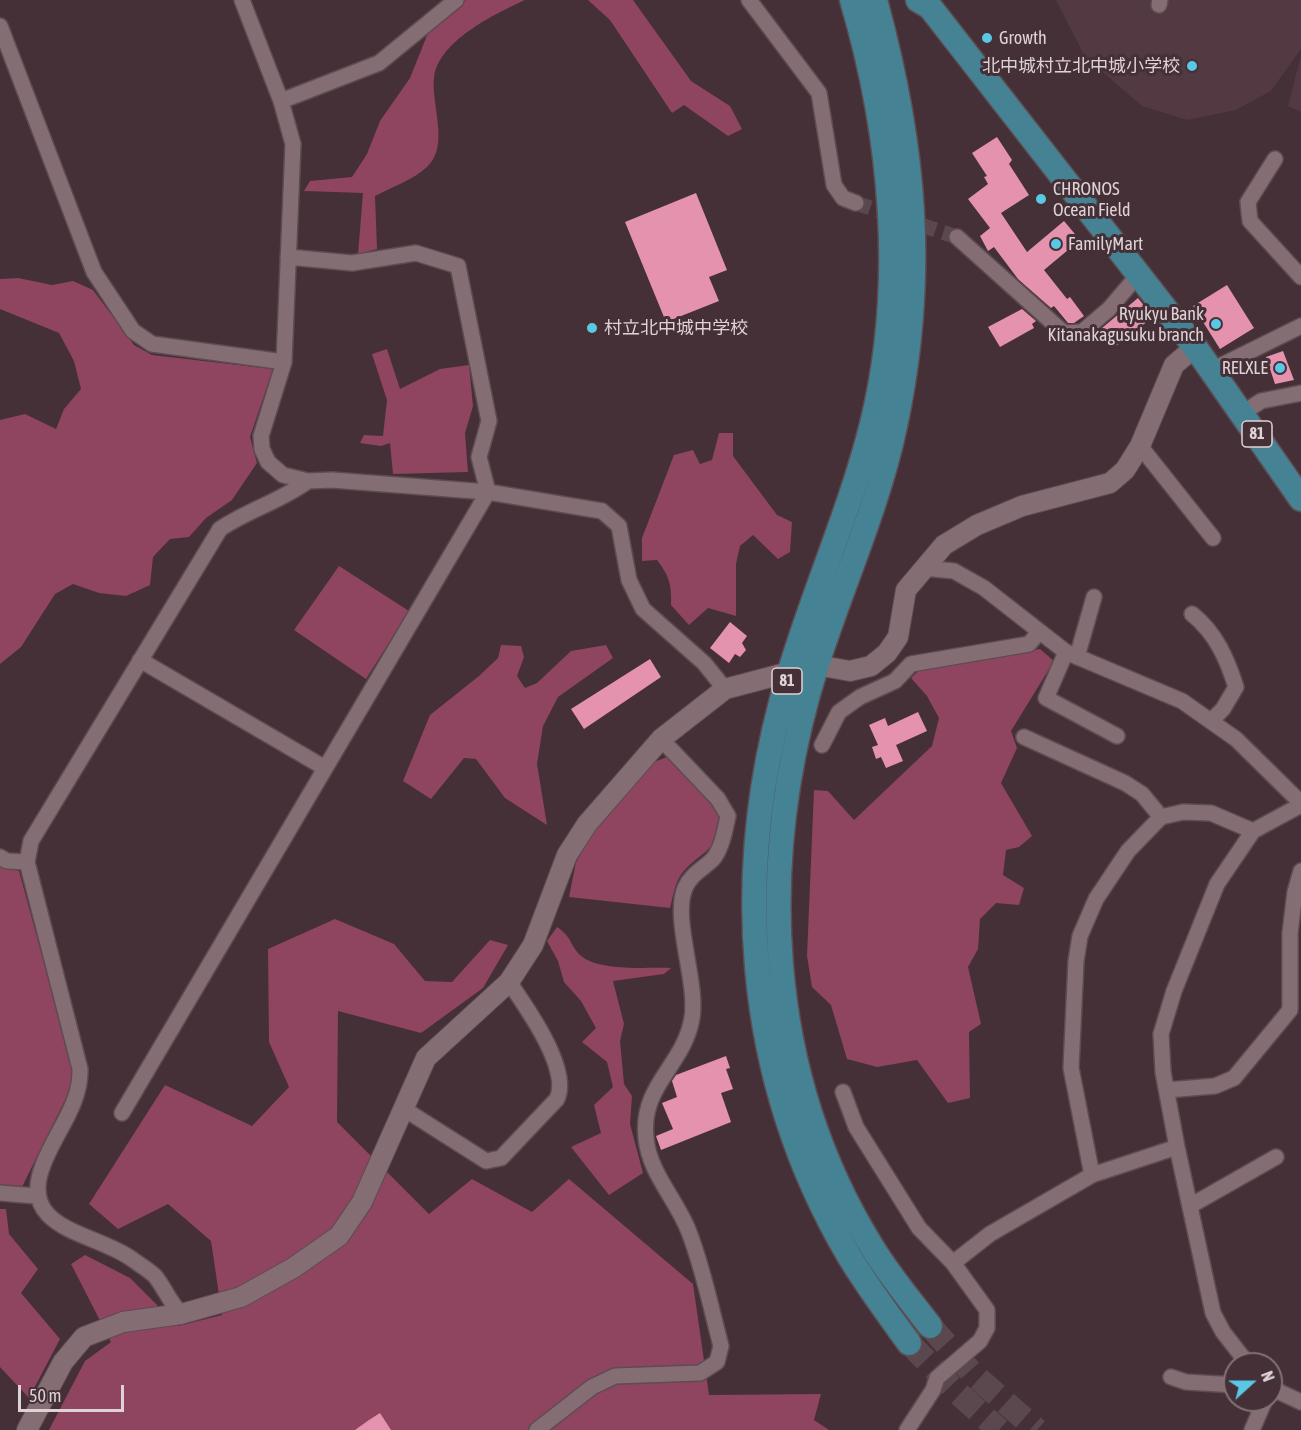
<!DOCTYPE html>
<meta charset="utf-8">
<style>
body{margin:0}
#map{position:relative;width:1301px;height:1430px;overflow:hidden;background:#443036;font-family:"Asap Condensed",sans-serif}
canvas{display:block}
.north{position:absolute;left:1223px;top:1352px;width:60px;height:60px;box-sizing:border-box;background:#443036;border:2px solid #827176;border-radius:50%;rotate:69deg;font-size:16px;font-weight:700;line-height:24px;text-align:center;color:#dfd2d6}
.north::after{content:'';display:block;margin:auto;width:21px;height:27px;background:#59c8e5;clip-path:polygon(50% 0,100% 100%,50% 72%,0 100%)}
.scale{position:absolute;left:18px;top:1385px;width:106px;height:27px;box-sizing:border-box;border:3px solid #dfd2d6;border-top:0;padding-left:8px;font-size:18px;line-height:21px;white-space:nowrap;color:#dfd2d6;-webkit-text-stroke:4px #443036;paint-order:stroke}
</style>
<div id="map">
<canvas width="1301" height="1430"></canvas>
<div class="north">N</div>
<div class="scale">50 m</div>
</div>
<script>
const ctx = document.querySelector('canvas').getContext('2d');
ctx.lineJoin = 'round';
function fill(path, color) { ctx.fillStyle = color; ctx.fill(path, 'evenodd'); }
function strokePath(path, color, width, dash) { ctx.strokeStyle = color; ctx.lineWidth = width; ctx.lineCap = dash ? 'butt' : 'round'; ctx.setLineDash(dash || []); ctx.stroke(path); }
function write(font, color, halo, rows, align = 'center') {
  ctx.font = font + ' "Asap Condensed","Noto Sans JP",sans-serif'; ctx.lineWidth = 6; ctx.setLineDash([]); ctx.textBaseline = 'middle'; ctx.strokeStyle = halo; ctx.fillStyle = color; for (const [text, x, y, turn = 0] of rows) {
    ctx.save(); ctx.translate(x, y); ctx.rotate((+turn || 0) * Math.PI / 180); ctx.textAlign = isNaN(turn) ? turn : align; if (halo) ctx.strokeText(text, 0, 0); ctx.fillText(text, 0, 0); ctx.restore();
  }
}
const built = new Path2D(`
 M1056 0H1301V49L1271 91 1236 110 1187 120 1142 106 1085 57Z
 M1301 55V112L1288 106Z`);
const forest = new Path2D(`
 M466 0H525C495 14 438 41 434 78 431 105 450 146 427 167 413 180 392 187 375 196L377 249 358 254 363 193 304 191 310 181 352 177 367 154 380 121 410 78 428 33Z
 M588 0H633L691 81 730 106 742 129 728 136 684 105 672 113 610 20Z
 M18 278 52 285 73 281 93 290 134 345 152 355 273 369 250 437 257 463 232 500 206 518 189 537 170 539 153 557 150 585 126 596 99 593 73 584 55 594 21 647 0 664V420L25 414 56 429 64 409 81 389 74 361 59 333 0 309V279Z
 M387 349 400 389 440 369 469 365 473 406 465 433 468 472 393 474 390 443 381 446 360 443 364 435 383 436 387 400 372 354Z
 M719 433H733V456L777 515 792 522 790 552 778 559 753 535 740 546 736 564V616L708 608 689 625 671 605C672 586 669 575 657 560L642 561V538L674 455 693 450 700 464 712 460Z
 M339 566 409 611 366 679 294 630Z
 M501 645 521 646 524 657 517 676 525 688 537 683 571 651 606 645 613 658 558 697 543 726 537 764 547 825 505 798 476 759 464 758 431 799 403 781 430 715 479 676 498 658Z
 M1040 649 1054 661 1011 731 1017 748 1001 783 1032 836 1019 847 1006 850 1003 875 1024 888 1019 905 996 903 980 919 978 949 968 967 981 1024 969 1032 970 1098 948 1103 917 1060 877 1067 847 1059 831 1005 812 987 807 956 814 790 828 791 854 820 932 746 939 718 927 696 911 678 920 669Z
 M667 757 714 801 723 819C712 856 705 848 683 872 675 881 673 897 670 908L569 897 576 862 594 831 654 762Z
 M0 865 19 871 72 1066 73 1084 21 1189 0 1186Z
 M335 919 394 944 425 981 452 982 490 940 508 945 483 988 421 1033 338 1011 337 1122 429 1214 472 1179 532 1212 569 1179 693 1284 709 1395 821 1394 814 1420 829 1430H49L85 1361 111 1342 71 1264 85 1255 130 1278 178 1326 222 1315 211 1241 168 1204 118 1229 89 1204 165 1085 252 1126 289 1087 269 1042 268 949Z
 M557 927C572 937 570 945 580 955 599 972 647 967 671 968L664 974 613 981 624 1024 620 1041 624 1084 632 1096 630 1124 643 1173 609 1195 571 1147 601 1133 594 1105 613 1087 607 1062 582 1042 596 1028 581 1001 564 982 558 961 547 941Z
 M0 1209H6L9 1234 38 1269 21 1293 60 1339 29 1398 0 1367Z`);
const building = new Path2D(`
 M997 137 1012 160 1009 164 1029 195 1001 213 1027 252 1064 221 1080 240 1044 270 1067 299 1070 297 1084 316 1074 323H1068L1054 306 1051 308 1018 279 994 247 988 251 980 236 990 228 968 199 988 184 984 177 987 176 972 153Z
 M696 193 727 270 709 277 719 301 666 322 625 222Z
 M1227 285 1254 328 1220 349 1193 306Z
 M1138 298 1153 317 1116 346 1102 328Z
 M1022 309 1036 321 1032 324 1034 328 1000 347 988 327Z
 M1283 351 1294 380 1275 384 1266 357Z
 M730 622 747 636 742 643 746 650 740 657 735 654 729 663 710 648Z
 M650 659 661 677 584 729 571 709Z
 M918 712 927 731 896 745 903 761 886 768 881 757 876 759 872 747 878 745 869 725 885 718 888 726Z
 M726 1056 730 1068 726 1069 733 1089 721 1093 731 1122 661 1150 656 1136 673 1129 662 1103 677 1097 672 1081 676 1075Z
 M380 1413 391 1430H355L369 1420Z`);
const minorTunnel = new Path2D(`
 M856 203 957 237`);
const primaryTunnel = new Path2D(`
 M930 1326 973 1374 1037 1430
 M909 1343 957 1392 999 1430`);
const minor = new Path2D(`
 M242 0 281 101 293 144 284 362 261 436 262 449 268 462 283 475 308 481 332 480 488 492 602 511 619 526 629 580 643 609 704 663 725 689
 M749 0 819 93 834 185 843 198 856 203
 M1159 5 1160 0
 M0 26 94 272 133 331 152 344 284 362
 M281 101 379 63 456 0
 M1275 159 1248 202 1250 221 1301 277
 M957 237 1064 333 1082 332 1109 309 1138 275
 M1212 370 1301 326
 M1243 413 1261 401 1301 393
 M1140 446 1213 538
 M924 568 954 571 984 588 1066 652 1182 701 1236 739 1301 803
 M1192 614C1216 633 1227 659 1236 687L1223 709 1211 721
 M1066 652 1046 698 1117 736
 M1077 657 1094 597
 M140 660 325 768
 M1024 737 1125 783 1142 794 1161 817
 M822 745 839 712 860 697 895 681 911 664 1029 644 1039 632
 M0 857 7 861 27 862
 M1167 1090 1215 1086 1234 1078 1290 1010V933L1295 892 1301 871
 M843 1092 856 1127 919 1228 953 1263
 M404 1109 486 1161 501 1158 557 1099C571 1069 526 1007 509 982
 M122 1113 488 492 479 457 489 421 458 266 416 253 352 263 288 257
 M1092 1175 1071 1068 1076 961 1080 936 1096 899 1128 851 1161 817 1183 812 1211 813 1253 831
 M0 1193 36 1196
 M1190 1206 1276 1157
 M181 1314C169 1301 164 1287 155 1276 148 1269 137 1263 129 1257 89 1231 18 1229 43 1165 55 1132 81 1105 80 1069L27 862 31 841 220 529C248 510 281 501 308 481
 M1248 1364 1223 1332 1213 1313 1177 1147 1163 1072 1161 1034 1174 991 1217 884 1253 831 1301 805
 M1171 1377 1186 1382 1235 1385
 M1271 1388 1301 1402
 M537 1430 592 1387 615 1376 700 1373 717 1362 721 1346C711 1308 703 1268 689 1232 677 1200 649 1173 646 1138 640 1085 684 1066 692 1018 698 982 672 919 685 888 691 874 703 869 713 859 722 848 725 830 728 816L718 799 661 739
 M907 1430 933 1390 937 1378 980 1341 987 1328V1310L953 1263 990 1234 1092 1175 1177 1147
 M1252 1430 1265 1400`);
const tertiary = new Path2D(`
 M27 1430 63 1362 84 1337 123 1322 181 1314 241 1297 293 1268 339 1236 362 1202 426 1058 509 982 533 945 567 855 587 824 661 739 725 689 816 665 850 671 871 666 887 653 898 637 906 590 944 545 977 525 1022 506 1110 483 1125 470 1140 446 1174 365 1195 347`);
const primary = new Path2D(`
 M852 0C892 135 906 286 872 424 851 508 815 588 790 671 730 868 743 1076 849 1256 867 1286 888 1314 909 1343
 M875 0C915 146 927 276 895 426 878 507 842 585 817 664 756 857 763 1071 872 1247 889 1275 910 1300 930 1326
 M918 0 930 7 1195 347 1301 499`);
const markers = [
 [987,38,6,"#59c8e5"],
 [1192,66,6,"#59c8e5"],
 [1041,199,6,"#59c8e5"],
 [1056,244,6,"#59c8e5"],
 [1216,324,6,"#59c8e5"],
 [592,328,6,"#59c8e5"],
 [1280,368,6,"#59c8e5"]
];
const shields = [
 [1257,434,30],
 [787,681,30]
];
const shieldNames = [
 ["81",1257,434],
 ["81",787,681]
];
const poiNames = [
 ["Growth",999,38],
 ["北中城村立北中城小学校",1180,66,"right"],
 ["CHRONOS",1053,189],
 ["Ocean Field",1053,210],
 ["FamilyMart",1068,244],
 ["Ryukyu Bank",1204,314,"right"],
 ["Kitanakagusuku branch",1204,335,"right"],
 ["村立北中城中学校",604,328],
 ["RELXLE",1268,368,"right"]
];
fill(built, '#533941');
fill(forest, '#8f4460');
fill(building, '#e592ae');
strokePath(minorTunnel, '#5b484e', 15, [15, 8]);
strokePath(primaryTunnel, '#5b484e', 24, [24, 12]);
strokePath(minor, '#5d4c52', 18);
strokePath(tertiary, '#5d4c52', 22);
strokePath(primary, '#5d4c52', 27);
strokePath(minor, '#846e74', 15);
strokePath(tertiary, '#846e74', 20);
strokePath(primary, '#448294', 24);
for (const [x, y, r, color] of markers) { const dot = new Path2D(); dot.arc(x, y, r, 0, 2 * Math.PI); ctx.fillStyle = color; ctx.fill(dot); strokePath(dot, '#443036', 2); }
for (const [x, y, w] of shields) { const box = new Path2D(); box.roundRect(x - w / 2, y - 13, w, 26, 4.5); ctx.fillStyle = '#443036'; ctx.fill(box); strokePath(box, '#dfd2d6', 1.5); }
write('bold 16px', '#dfd2d6', null, shieldNames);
write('18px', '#dfd2d6', '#443036', poiNames, 'left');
</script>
